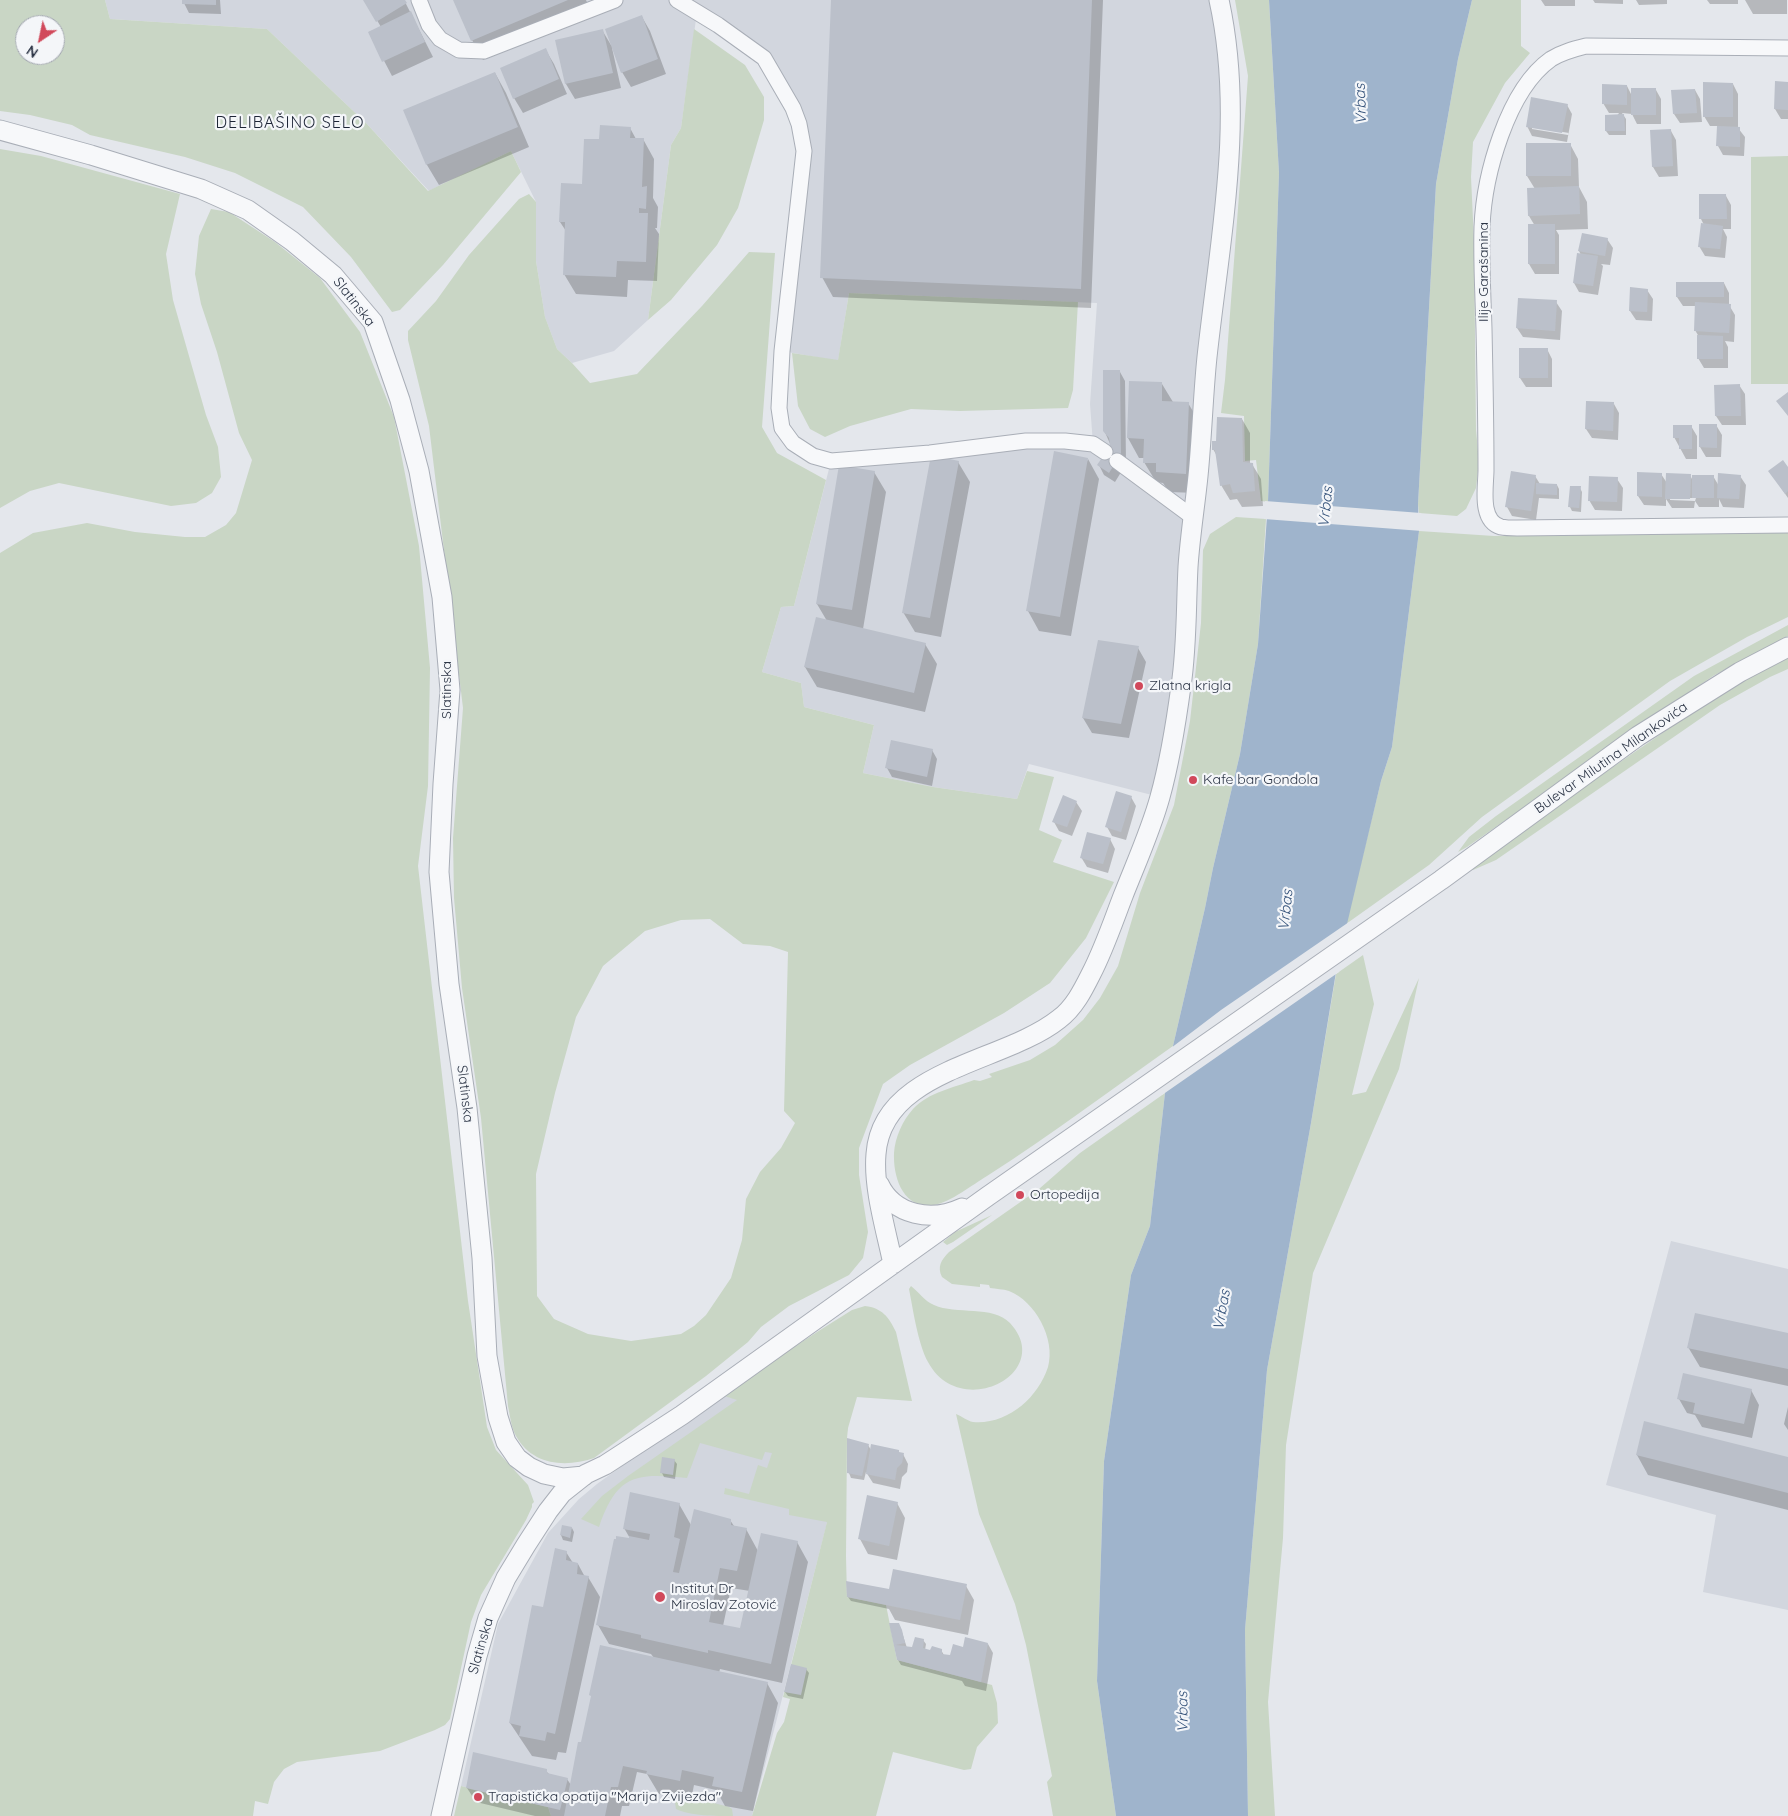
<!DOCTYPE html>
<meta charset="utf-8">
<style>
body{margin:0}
#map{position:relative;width:1788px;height:1816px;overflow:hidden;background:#e4e7ec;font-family:Quicksand,sans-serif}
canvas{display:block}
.north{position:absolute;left:15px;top:15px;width:50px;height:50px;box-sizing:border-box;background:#f4f6f9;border:1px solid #a4a8b1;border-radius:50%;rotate:214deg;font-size:14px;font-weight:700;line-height:20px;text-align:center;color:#2b3445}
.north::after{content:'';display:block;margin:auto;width:18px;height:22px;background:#d1495b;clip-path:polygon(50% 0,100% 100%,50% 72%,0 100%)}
</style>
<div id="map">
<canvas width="1788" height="1816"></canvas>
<div class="north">N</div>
</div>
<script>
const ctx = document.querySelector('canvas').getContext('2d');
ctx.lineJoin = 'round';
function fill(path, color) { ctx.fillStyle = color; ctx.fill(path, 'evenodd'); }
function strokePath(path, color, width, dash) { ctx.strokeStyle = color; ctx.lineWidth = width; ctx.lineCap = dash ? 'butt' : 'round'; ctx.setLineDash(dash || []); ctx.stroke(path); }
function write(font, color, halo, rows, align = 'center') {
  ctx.font = font + ' Quicksand,sans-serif'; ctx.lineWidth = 4.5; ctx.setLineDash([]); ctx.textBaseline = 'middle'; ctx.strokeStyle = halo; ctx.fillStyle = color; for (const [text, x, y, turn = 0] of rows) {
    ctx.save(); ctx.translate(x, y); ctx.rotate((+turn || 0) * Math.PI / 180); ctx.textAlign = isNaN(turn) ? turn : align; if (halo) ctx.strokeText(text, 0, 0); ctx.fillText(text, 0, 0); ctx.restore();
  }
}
const built = new Path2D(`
 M105 0H1219L1231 93 1191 535 1160 797 1029 764 1017 799 933 787 863 773 874 725 804 707 801 683 762 672 781 607 794 606 831 461 1093 444 1090 404 1097 303 849 293 838 361 782 351 804 151 766 62 697 12 681 128 671 145 648 320 614 351 572 363 557 349 545 317 536 261V202L511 151 429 191 367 124 267 29 110 19Z
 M1671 1241 1788 1269V1610L1703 1592 1716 1515 1606 1485Z
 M721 1395 848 1428 826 1527 752 1816H551L548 1807 461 1786 498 1624 548 1533 579 1499 597 1484Z`);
const green = new Path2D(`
 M0 0H105L110 19 267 29 367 124 428 191 511 151 521 172 443 265 400 310 392 312 351 257 303 207 235 173 185 157 90 135 72 125 30 115 0 111ZM25 25H55V55H25Z
 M1235 0H1269L1279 173 1268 502 1261 501 1256 460 1245 461 1244 416 1221 413 1225 380 1248 76Z
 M1472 0H1521V46L1530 53 1505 83 1473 142 1471 177 1474 241 1476 430 1479 462 1476 488 1466 509 1457 516 1419 513 1418 504 1436 184 1458 59Z
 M694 29 745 65 764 97V120L738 208 717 245 671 300 648 320 671 145 681 128Z
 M0 149 41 156 180 194 166 254 173 300 191 363 206 415 218 447 221 477 212 493 196 503 171 506 59 483 30 491 0 508Z
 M1788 156V384H1751V157Z
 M529 194 536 202V261L545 317 557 349 572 363 590 383 637 374 702 306 749 252 775 253 762 427 777 453 826 480 794 606 781 607 762 672 801 683 804 707 874 725 863 773 933 787 1017 799 1027 771 1054 777 1039 830 1062 840 1053 862 1114 882 1086 938 1050 983 1004 1013 910 1065 883 1084 859 1148V1175L868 1232 863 1258 849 1275 789 1306 761 1327 748 1342 706 1376 594 1458C565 1468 532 1465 516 1436 511 1427 510 1415 508 1406L481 1118 462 988 454 898 453 838 463 708 429 426 408 340V331L436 301 469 255 519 199ZM710 919 743 944 770 946 788 952 784 1111 795 1123 781 1148 760 1172 746 1199 742 1240 731 1278 706 1315 694 1326 681 1334 631 1341 588 1334 554 1319 537 1296 536 1174 555 1093 576 1017 603 966 645 931 681 920Z
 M211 209 229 212 275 242 320 278 360 332 394 417 419 546 430 668 428 786 418 866 468 1301 487 1427 496 1450 528 1485 534 1502 532 1504V1507L526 1520 481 1595 471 1622 450 1719 445 1725 435 1730 380 1751 297 1762 284 1769 274 1782 268 1804 255 1801 253 1816H0V553L33 533 87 523 135 532 185 537H205L226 525 236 513 252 460 239 433 217 352 201 304 195 274 199 236Z
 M849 293 1078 302 1073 390 1068 408 960 411 911 409 850 426 825 437 810 429 798 406 792 353 838 360Z
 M1236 517 1266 519 1258 644 1240 754 1213 868 1205 908 1173 1046C1112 1089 1051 1135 987 1176 972 1185 951 1202 934 1205 903 1210 893 1177 894 1153 895 1137 903 1120 913 1109 929 1092 953 1088 974 1080L980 1081 992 1077 989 1074 1030 1060 1055 1045 1083 1020 1100 998 1118 966 1140 893 1174 805 1190 721 1201 623 1203 550 1210 534Z
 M1419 531 1494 536 1788 532V617L1747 637 1670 681 1482 817 1429 865 1346 924 1381 781 1392 747Z
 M1788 625V636L1713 676 1467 847 1458 852 1469 837 1496 816 1694 676Z
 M1788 658V669L1770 677 1720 705 1496 860 1473 870 1471 869 1597 778 1719 694Z
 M1363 955 1374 1004 1352 1095 1366 1092 1419 978 1399 1069 1313 1273 1286 1445 1283 1538 1268 1702 1275 1816H1248L1245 1630 1267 1370 1311 1123 1336 974Z
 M1165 1093 1150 1226 1131 1275 1104 1461 1097 1681 1116 1816H1053L1047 1782 1052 1776 1026 1645 1015 1604 979 1514 956 1414C962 1416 967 1421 973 1422 1007 1425 1038 1398 1048 1367 1056 1339 1035 1301 1009 1291 1003 1289 996 1289 990 1288L989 1285 980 1284V1287L952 1284 942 1277C937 1267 941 1260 949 1252L1039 1189 1080 1153Z
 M992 1215 953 1242 947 1245 943 1242 955 1232Z
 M911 1286C919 1292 924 1301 934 1305 956 1315 993 1305 1010 1323 1056 1373 960 1422 928 1362 918 1344 913 1309 909 1289Z
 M865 1306C882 1308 889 1317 896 1332L912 1401 857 1397 848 1428 847 1438 846 1556 847 1597 886 1605 897 1660 992 1685 997 1703 998 1723 977 1747 971 1769 964 1770 893 1752 876 1816H752L777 1733 784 1722 790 1699 783 1697 827 1522 789 1515V1509L724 1494 725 1488 749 1494 758 1465 767 1468 772 1453 765 1452 762 1460 700 1443 687 1478C636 1473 617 1474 599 1527L581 1519 602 1496 628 1476 737 1400 721 1395 817 1332 852 1310Z
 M461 1786 548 1807 551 1816H454Z
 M684 1795 729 1807 732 1809 733 1816C716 1816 690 1816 676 1809L675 1803 680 1796Z`);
const water = new Path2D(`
 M1269 0H1472L1458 59 1436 184 1418 504 1419 531 1392 747 1381 781 1337 966 1311 1123 1267 1370 1245 1630 1248 1816H1116L1097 1681 1104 1461 1131 1275 1150 1226 1165 1093 1173 1046 1205 908 1213 868 1240 754 1258 644 1268 502 1279 173Z`);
const pier = new Path2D(`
 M1265 501 1421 513 1422 531 1264 519Z
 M1349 922 1339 972 1162 1095 1171 1048 1221 1010Z`);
const shadow = new Path2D(`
 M184 0H220L221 14 189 13 184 3Z
 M365 0H404L433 57 392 76 369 32 381 27Z
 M455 0H586L592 14 483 60 472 40Z
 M832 0H1103L1091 308 833 297 822 277Z
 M1541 0H1575V6H1545Z
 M1593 0H1623V4L1595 3Z
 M1636 0H1667V4L1639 5Z
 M1707 0H1738V4H1710Z
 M1745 0H1787V14H1753Z
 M642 17 650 31 666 74 631 87 622 72 613 47 612 48 621 88 575 99 566 84 556 41 602 30 611 45Z
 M545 49 554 64 567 94 523 113 514 98Z
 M495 73 506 93 529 147 439 185 427 165 405 111Z
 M1776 83H1788V119H1781L1775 109Z
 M1733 84 1738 94V128L1745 137 1744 156 1723 155 1718 146V126H1710L1704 116Z
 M1627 86 1632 96 1656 90 1661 99V124H1637L1632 114 1622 113 1626 119V135H1609L1606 131 1619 113H1609L1603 103Z
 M1695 90 1700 99 1702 122 1680 123 1674 114Z
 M1567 105 1572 114 1567 142 1532 136 1527 126ZM1532 127 1569 133 1568 135 1532 129Z
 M630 128 636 139H643L654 159 653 198 658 207 657 228H655L659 234 657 281 628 280 627 297 576 294 564 274 566 231 560 222 583 185 600 141Z
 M1671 131 1676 140 1678 176 1659 177 1653 167 1652 132Z
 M1570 144 1578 159 1579 187 1587 202 1588 229 1556 230 1559 235V274H1535L1529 264 1535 226 1529 216 1528 189H1535L1527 176Z
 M1700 196H1726L1731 205V229H1723L1727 237 1725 258 1705 256 1699 246 1704 225 1701 219Z
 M1607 239 1613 248 1610 265 1601 264 1603 266 1598 295 1579 292 1574 283 1581 255 1579 251Z
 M1724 283 1729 293V305L1735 315 1734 342 1725 341 1728 347V368H1704L1698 358 1699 337 1695 330 1696 306H1683L1677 297Z
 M1647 290 1653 299 1652 321 1636 320 1630 311Z
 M1556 302 1562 311 1560 340 1523 337 1517 328Z
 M1547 349 1552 359V387H1526L1520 378Z
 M1120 372 1125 381 1126 464 1115 482 1104 475 1099 465 1111 446 1104 430Z
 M1162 384 1173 402 1188 403 1200 423 1197 493 1169 492 1163 483 1156 482 1144 462V458H1139L1128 438Z
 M1739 385 1745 394 1746 425H1722L1716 416Z
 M1614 404 1619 413 1618 440 1592 438 1586 429Z
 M1242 419 1250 433V464H1252L1261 479 1263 506 1242 507 1237 499 1230 500 1221 485 1218 458 1213 449 1217 442Z
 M1716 425 1722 435 1721 457H1706L1700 447Z
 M1691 426 1697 436V459H1686L1674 437Z
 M1088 459 1099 479 1071 636 1039 631 1028 611Z
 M958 462 970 482 941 637 915 632 903 612Z
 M1788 469V498L1770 472Z
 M874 472 886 492 863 629 925 644 937 664 925 712 817 687 805 667 827 621 817 604Z
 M1661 474 1667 483 1690 475 1693 481 1713 476 1719 486 1740 476 1746 485 1744 508 1723 507 1719 499V507H1699L1695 501 1696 498H1670V500L1695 501 1694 508H1672L1666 499V506L1644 505 1638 496Z
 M1535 476 1540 484 1557 485 1559 489V499L1539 498 1536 520 1512 516 1507 507Z
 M1617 479 1623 488 1622 511 1595 510 1589 500Z
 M1580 488 1582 492 1581 512 1572 511 1570 507Z
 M1138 648 1146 662 1129 738 1092 733 1083 718Z
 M932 750 937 759 932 786 892 777 887 768Z
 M1131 797 1136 806 1126 840 1112 836 1107 827Z
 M1076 802 1082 811 1072 836 1059 831 1054 822Z
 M1110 839 1115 849 1108 873 1087 867 1081 857Z
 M1788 1334V1386L1700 1367 1688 1347Z
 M1751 1390 1759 1405 1752 1438 1702 1427 1695 1415 1687 1413 1679 1399Z
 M1788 1407V1430L1784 1424Z
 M868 1445 871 1450 903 1454 908 1464 907 1472 902 1477 900 1489 873 1483 866 1472 864 1480 851 1478 849 1473Z
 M1637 1455 1788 1458V1510L1648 1475Z
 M674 1460 677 1464 675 1479 664 1477 662 1473Z
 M897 1503 905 1518 897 1560 868 1554 860 1539Z
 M679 1504 691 1525 730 1520 734 1526 746 1529 758 1551 797 1542 808 1562 782 1683 720 1669 719 1673 767 1683 778 1703 753 1811 725 1806 716 1790 694 1785 691 1800 659 1794 647 1774 637 1772 629 1806H622L620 1816H535L476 1802 467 1788 546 1771 549 1774 567 1779 571 1785 582 1743 654 1658 651 1654 609 1644 598 1625 631 1540 624 1528ZM731 1588 750 1591 741 1630 723 1626Z
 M572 1528 574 1532 572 1542 563 1540 561 1535Z
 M566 1552 573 1563 578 1564 585 1577H588L600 1597 566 1753 558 1752 556 1760 532 1756 510 1723 544 1608Z
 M966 1586 974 1600 968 1635 895 1620 889 1609 851 1601 848 1597 890 1590Z
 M891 1624 901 1629 907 1648 913 1649 923 1640 926 1644 925 1650H941L944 1655 951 1657 962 1648 988 1644 993 1653 986 1691 965 1686 962 1681 901 1665 898 1660Z
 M806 1669 809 1673 803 1699 788 1696 785 1692Z`);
const building = new Path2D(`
 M182 0H216V5L182 4Z
 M363 0H405L407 3 376 22Z
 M453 0H568L471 41Z
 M831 0H1092L1081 289 820 278Z
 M411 11 425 42 382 62 368 32Z
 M642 15 658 59 621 73 605 29Z
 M603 29 613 73 565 84 555 40Z
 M546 48 559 79 513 99 500 68Z
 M495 72 518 127 426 165 403 110Z
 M1775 81 1788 82V110L1774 109Z
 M1703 82 1733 83V117H1703Z
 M1602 84 1627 85V105L1602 104Z
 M1631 88H1656V115H1631Z
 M1695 89 1697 113 1673 114 1671 90Z
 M1531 97 1568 104 1562 133 1526 127Z
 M1624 114 1625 131H1605V115Z
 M600 125 631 127 630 138H644L642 187 647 186 646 209 639 208V213H648L646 262 617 261 616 277 563 275 565 222H559L561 183 582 184 584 139H599Z
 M1717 126 1740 127V147L1716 146Z
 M1671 129 1673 166 1652 167 1650 130Z
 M1526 143H1571V176H1526Z
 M1579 186 1580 214 1528 216 1527 188Z
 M1699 194H1726L1727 219H1699Z
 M1701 223 1723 226 1720 249 1698 247Z
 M1528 224H1555V264H1528Z
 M1582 233 1608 238 1605 256 1578 251Z
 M1577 253 1598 256 1593 286 1573 283Z
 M1676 282H1724V297H1676Z
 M1630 287 1648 289 1647 312 1629 311Z
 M1518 298 1557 300 1555 331 1516 328Z
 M1695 302 1731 304 1729 333 1694 331Z
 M1697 335 1723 336V359H1697Z
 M1519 348H1548V378H1519Z
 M1103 370H1120L1121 454 1109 473 1097 465 1110 446 1109 438 1103 431Z
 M1129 381 1162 382V401L1189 402 1186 474 1156 472V463H1143L1144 439 1127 438Z
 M1740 384 1741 416H1715L1714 385Z
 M1788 392V416L1776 401Z
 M1586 401 1614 402 1613 431 1585 429Z
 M1217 417 1242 418 1243 462 1253 463 1255 491 1233 493 1230 484 1220 486 1215 450H1212V441H1216Z
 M1699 424H1717V448L1699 447Z
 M1673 425H1692V449H1679V438H1673Z
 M1054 451 1088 458 1060 617 1026 611Z
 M931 455 959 461 930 618 902 613Z
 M1783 460 1788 467V491L1785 494 1768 471Z
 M839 465 875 471 852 610 816 604Z
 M1511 471 1536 475 1531 511 1505 507Z
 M1637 472 1662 473V497L1637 496Z
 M1666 473 1691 474 1690 499H1665Z
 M1718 473 1741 475 1739 499 1717 498Z
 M1692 475H1714V498H1692Z
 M1589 476 1618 477 1617 502 1588 501Z
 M1536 483 1557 484V495L1536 494Z
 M1570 486H1581L1579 508 1568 507Z
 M816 617 926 643 914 693 804 667Z
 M1098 640 1139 646 1121 724 1082 718Z
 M891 740 933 749 927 777 885 768Z
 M1116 791 1132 796 1121 832 1105 827Z
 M1063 795 1077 801 1067 827 1052 822Z
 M1087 832 1111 838 1103 864 1080 858Z
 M1695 1313 1788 1333V1369L1687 1348Z
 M1683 1373 1752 1389 1744 1424 1693 1413 1695 1403 1677 1399Z
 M1644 1421 1788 1457V1493L1636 1455Z
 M847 1438 869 1444 862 1476 847 1473Z
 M871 1444 899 1450V1452L904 1453 902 1463 897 1468 895 1480 866 1474Z
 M662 1457 675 1459 673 1475 660 1473Z
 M630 1492 680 1503 674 1537 680 1539 673 1572 679 1573 694 1509 731 1519V1525L747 1528 737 1571 720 1568 709 1622 740 1628 761 1533 798 1541 771 1664 708 1650V1653L641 1638V1635L596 1625 614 1539H616V1536L629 1538V1536L649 1540 650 1534 623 1529Z
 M867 1495 898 1502 889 1546 858 1539Z
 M562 1525 572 1527 570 1538 560 1535Z
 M555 1548 567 1551 566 1560 578 1563 577 1574 589 1576 555 1734 547 1732 545 1741 519 1736 521 1726 509 1723 532 1605 543 1607Z
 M893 1569 967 1584 960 1620 847 1597 846 1581 889 1589Z
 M889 1623H899L902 1630 905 1643 895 1645 912 1647 915 1637 924 1639 923 1648 930 1650 932 1646 942 1649V1654L950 1655 953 1644 963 1647 965 1637 988 1643 981 1682 897 1660Z
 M600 1645 768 1682 742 1792 712 1786 714 1777 682 1770 680 1781 646 1774 647 1771 623 1766 618 1787H611L605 1816H564L578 1742H581L591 1696 589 1695Z
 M791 1664 807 1668 801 1695 784 1692Z
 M473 1752 547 1769V1773L568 1778 560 1810 466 1788Z`);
const minor = new Path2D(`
 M419 0 429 25 440 39 459 50 484 51 615 0
 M677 0 718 25 764 58 793 108 799 124 804 151 782 351 779 408 782 428 793 443 813 456 831 461 930 453 1026 441H1065L1093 444 1105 452
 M1788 48 1586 46C1574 49 1562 52 1551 59 1507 90 1484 176 1482 227 1481 261 1483 295 1484 329 1485 376 1486 423 1486 470 1486 486 1479 521 1501 527 1506 528 1512 528 1517 528L1788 525
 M1117 461 1194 518`);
const tertiary = new Path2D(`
 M0 130 91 155 201 189 248 210 292 241 333 275 373 322 400 400 419 471 442 597 450 690 443 784 439 872 449 984 467 1108 482 1258 487 1356 498 1417 506 1442 517 1458 529 1467 544 1474 563 1478 584 1476
 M879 1184C894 1216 932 1222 962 1208
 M893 1264C886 1230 873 1188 876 1154 882 1069 1004 1063 1059 1019 1074 1008 1083 990 1091 974 1104 949 1113 922 1123 896 1136 863 1151 830 1160 797 1170 761 1176 723 1181 686 1187 647 1186 606 1188 567 1190 536 1195 506 1198 476 1202 436 1203 396 1207 357 1220 238 1245 118 1219 0
 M441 1816 477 1656 488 1618 506 1578 526 1545 548 1511 562 1493 586 1474 605 1465 682 1415 988 1196 1441 880 1638 736 1740 672 1788 647`);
const markers = [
 [1139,686,5,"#d1495b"],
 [1193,780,5,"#d1495b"],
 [1020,1195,5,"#d1495b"],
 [660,1597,6,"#d1495b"],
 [478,1797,5,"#d1495b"]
];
const streetNames = [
 ["Ilije Garašanina",1484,272,-90],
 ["Slatinska",354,302,52],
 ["Slatinska",447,690,-90],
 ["Bulevar Milutina Milankovića",1611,758,-35],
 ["Slatinska",465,1094,83],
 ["Slatinska",481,1646,-74]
];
const poiNames = [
 ["Zlatna krigla",1149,686],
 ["Kafe bar Gondola",1203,780],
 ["Ortopedija",1030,1195],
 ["Institut Dr",671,1589],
 ["Miroslav Zotović",671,1605],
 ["Trapistička opatija \"Marija Zvijezda\"",488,1797]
];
const waterNames = [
 ["Vrbas",1361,104,-92],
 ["Vrbas",1326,507,-84],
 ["Vrbas",1286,910,-84],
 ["Vrbas",1222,1310,-80],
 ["Vrbas",1183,1712,-91]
];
const quarterNames = [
 ["DELIBAŠINO SELO",290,123]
];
fill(built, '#d2d6de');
fill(green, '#c9d6c5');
fill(water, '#9fb4cc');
fill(pier, '#e4e7ec');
fill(shadow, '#0003');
fill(building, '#bbc0ca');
strokePath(minor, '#a9aeb7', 17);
strokePath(tertiary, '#a9aeb7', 21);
strokePath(minor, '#f7f8fa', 15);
strokePath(tertiary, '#f7f8fa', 19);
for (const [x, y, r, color] of markers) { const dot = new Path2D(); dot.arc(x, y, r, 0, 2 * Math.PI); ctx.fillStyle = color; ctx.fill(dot); strokePath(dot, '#f4f6f9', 2); }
write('14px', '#2b3445', '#f4f6f9', streetNames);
write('14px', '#2b3445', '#f4f6f9', poiNames, 'left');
write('italic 15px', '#34527a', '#f4f6f9', waterNames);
ctx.letterSpacing = '1px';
write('16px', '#1d2536', '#f4f6f9', quarterNames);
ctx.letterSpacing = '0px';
</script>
